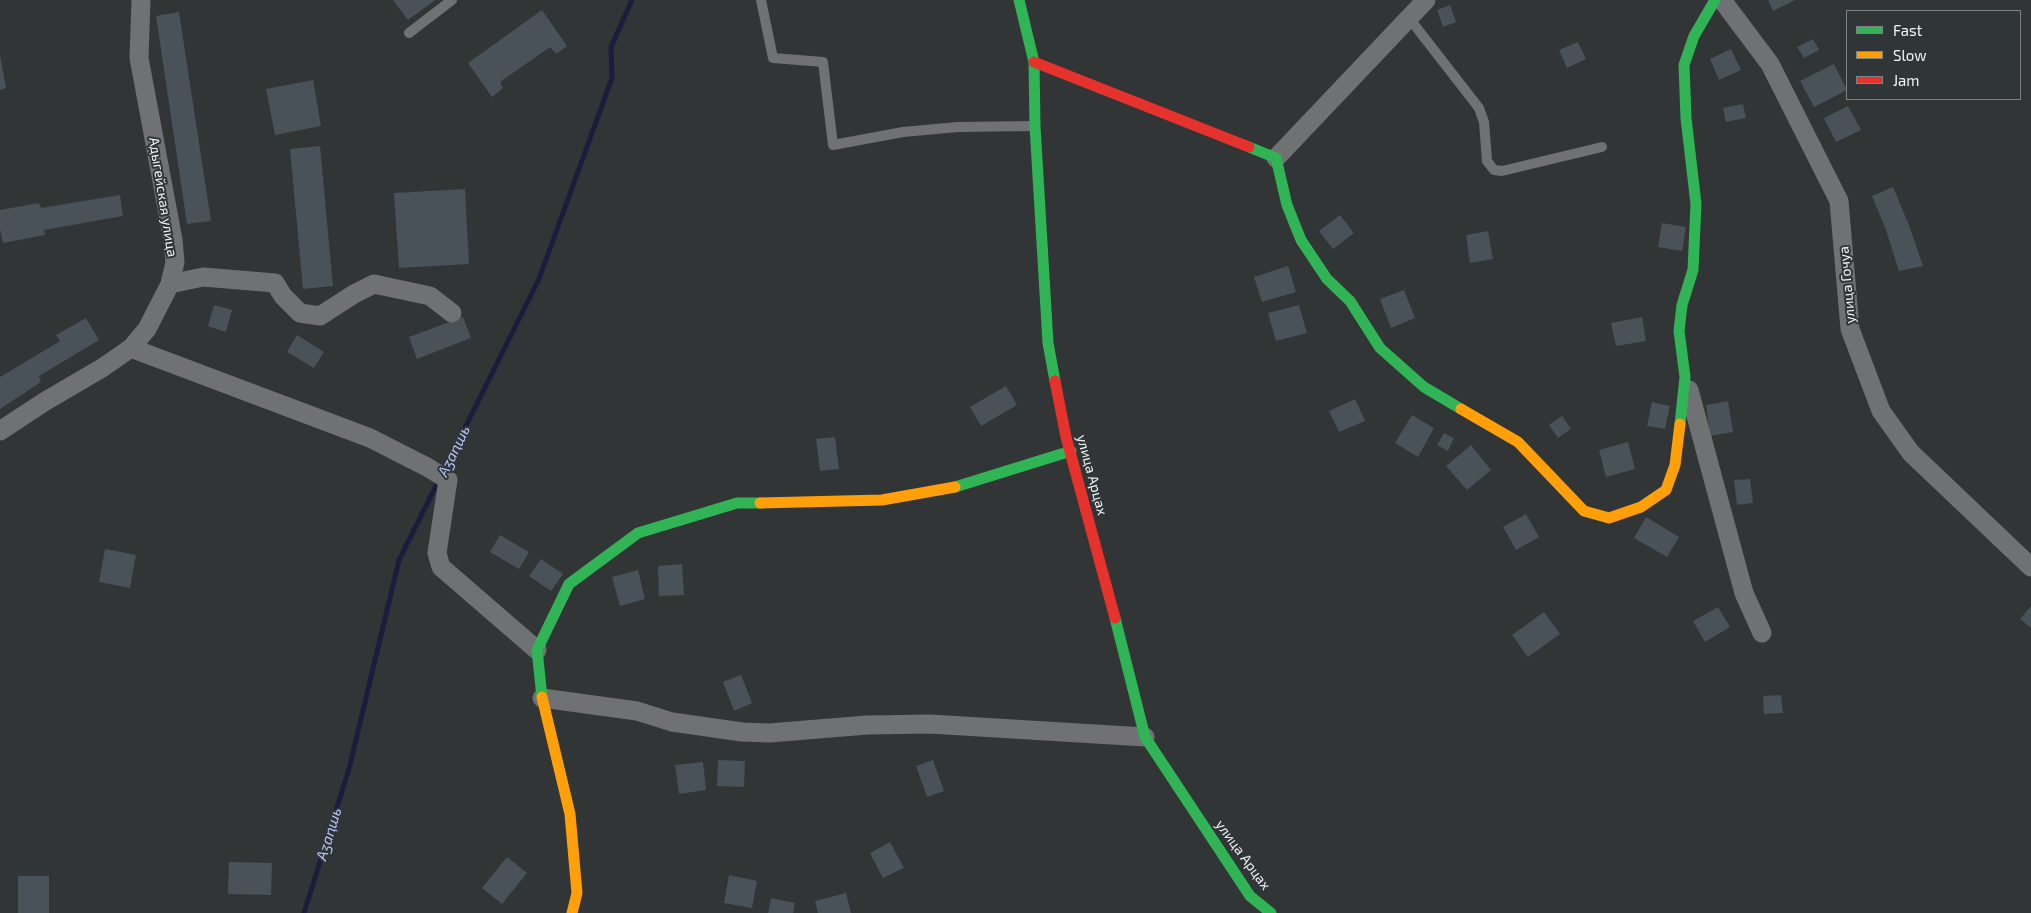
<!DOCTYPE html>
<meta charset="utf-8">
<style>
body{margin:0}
#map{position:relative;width:2031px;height:913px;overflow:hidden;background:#313536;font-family:"Exo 2",sans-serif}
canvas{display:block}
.legend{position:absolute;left:1846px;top:10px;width:175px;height:90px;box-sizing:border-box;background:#303637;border:1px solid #7d8283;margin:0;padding:6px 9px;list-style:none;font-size:15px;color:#f0f4f5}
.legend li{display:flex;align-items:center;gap:10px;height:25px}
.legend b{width:25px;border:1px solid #7d8283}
</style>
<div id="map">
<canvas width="2031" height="913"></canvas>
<ul class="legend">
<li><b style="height:6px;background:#30b455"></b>Fast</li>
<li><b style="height:6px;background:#ff9f0a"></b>Slow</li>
<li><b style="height:6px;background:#e5322d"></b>Jam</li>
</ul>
</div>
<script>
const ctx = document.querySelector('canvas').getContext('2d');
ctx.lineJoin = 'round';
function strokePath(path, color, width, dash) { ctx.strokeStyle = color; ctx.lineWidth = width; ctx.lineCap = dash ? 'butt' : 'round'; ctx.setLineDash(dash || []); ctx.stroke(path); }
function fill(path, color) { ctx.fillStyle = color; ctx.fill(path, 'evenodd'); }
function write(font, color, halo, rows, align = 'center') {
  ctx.font = font + ' "Exo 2",sans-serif'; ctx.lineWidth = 4; ctx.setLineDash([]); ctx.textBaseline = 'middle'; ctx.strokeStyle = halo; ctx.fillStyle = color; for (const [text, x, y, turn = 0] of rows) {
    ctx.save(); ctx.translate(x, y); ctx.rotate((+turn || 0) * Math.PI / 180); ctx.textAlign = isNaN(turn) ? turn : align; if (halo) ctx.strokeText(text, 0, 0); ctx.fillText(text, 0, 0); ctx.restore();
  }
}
const stream = new Path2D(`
 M304 913 349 769 399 560 539 279 612 78 611 47 632 0`);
const building = new Path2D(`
 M393 0H435L408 20Z
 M1768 0H1795L1773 11Z
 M1450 5 1456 22 1443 27 1437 10Z
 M542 10 567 46 556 54 550 47 500 82 503 88 492 97 468 63Z
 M179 12 211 221 187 224 156 16Z
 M1813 39 1819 50 1804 58 1797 47Z
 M1578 42 1586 59 1567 68 1559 50Z
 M1731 49 1741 70 1719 80 1710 59Z
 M0 55 6 88 0 90Z
 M1834 64 1847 90 1814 107 1800 81Z
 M313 80 321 126 275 135 266 89Z
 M1743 104 1746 118 1726 122 1723 108Z
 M1848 106 1861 130 1836 142 1824 118Z
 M320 146 333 286 303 289 290 149Z
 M1893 187 1909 225 1923 266 1899 271 1886 230 1872 196Z
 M465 189 469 264 399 268 394 193Z
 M120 195 123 216 44 230 45 235 3 243 0 229V210L39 203 41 208Z
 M1340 215 1354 233 1333 249 1319 231Z
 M1662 223 1686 227 1682 251 1658 247Z
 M1488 231 1493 259 1470 263 1466 235Z
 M1288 266 1296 292 1262 302 1254 277Z
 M1404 290 1415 318 1391 328 1380 299Z
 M214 305 232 310 226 332 208 326Z
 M1299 305 1307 333 1276 341 1268 313Z
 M463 317 471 338 417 359 409 337Z
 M1642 317 1646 341 1616 346 1611 323Z
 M86 318 99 340 39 376 41 382 0 409V377L60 341 56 335Z
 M297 335 324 352 314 368 287 352Z
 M1006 386 1017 405 981 426 970 407Z
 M1355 399 1365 421 1339 432 1329 411Z
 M1728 401 1733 432 1710 436 1706 405Z
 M1652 402 1670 406 1665 429 1647 426Z
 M1412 415 1434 428 1418 457 1395 443Z
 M1562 416 1571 429 1558 438 1549 425Z
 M1444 433 1454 438 1448 451 1437 445Z
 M835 437 839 469 820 471 816 439Z
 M1628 442 1635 469 1606 477 1599 450Z
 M1471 445 1491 470 1467 490 1446 466Z
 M1750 479 1753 503 1737 505 1734 480Z
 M1526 514 1539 537 1516 550 1503 527Z
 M1646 517 1679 537 1667 557 1634 538Z
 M500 535 529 552 519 569 490 552Z
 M105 549 136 555 130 588 99 582Z
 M541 559 563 574 551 591 529 576Z
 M682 564 684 595 659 596 658 566Z
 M638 570 645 599 620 606 612 577Z
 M2031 606V628L2020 619Z
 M1718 607 1730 627 1705 642 1693 621Z
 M1544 612 1560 634 1528 657 1512 635Z
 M741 675 752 703 734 711 723 682Z
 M1781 695 1783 713 1764 714 1763 696Z
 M718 760 745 761 744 787 717 786Z
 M933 760 944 791 927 797 916 766Z
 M703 762 706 790 679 794 675 765Z
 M890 842 904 868 883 878 870 853Z
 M507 857 527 873 502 904 482 888Z
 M229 862 272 863 271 895 228 894Z
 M729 875 757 881 752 908 724 903Z
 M18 876H49V913H18Z
 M846 893 851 913H818L815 901Z
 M771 898 795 903 793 913H768Z`);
const lane = new Path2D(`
 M761 0 773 58 823 62 833 145 903 132 958 127 1034 126
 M1409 18 1479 108 1484 122 1487 161 1494 170 1502 171 1602 147
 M409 33 452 0`);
const street = new Path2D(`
 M1722 0 1770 64 1839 201 1850 329 1881 411 1911 453 2031 567
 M1276 158 1426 0
 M170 284 203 277 275 283 283 296 300 313 320 316 354 294 374 284 430 296 452 313
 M131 348 370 438 427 467 448 480 437 553 441 567 537 650
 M1689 390 1744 593 1762 633
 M0 431 44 402 102 368 131 348 147 329 170 284 175 262 173 240 139 58 141 0
 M542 698 637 711 672 722 742 732 769 733 867 725 930 724 1145 737`);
const fast = new Path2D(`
 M1019 0 1034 62 1035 126 1048 343 1055 381
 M1249 147 1276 158 1287 205 1301 240 1327 279 1350 301 1380 348 1424 387 1461 409
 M1680 424 1685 377 1679 331 1682 305 1693 270 1696 204 1686 118 1684 65 1694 36 1715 0
 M955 487 1071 451
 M1115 618 1145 737 1250 896 1271 913
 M542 697 537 650 569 584 638 533 737 503H760`);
const slow = new Path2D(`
 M1461 409 1518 442 1584 511 1609 518 1641 507 1666 490 1675 465 1680 424
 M760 503 882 500 955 487
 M542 697 570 814 577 893 572 913`);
const jam = new Path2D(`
 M1034 62 1249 147
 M1055 381 1066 437 1115 618`);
const streetNames = [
 ["Адыгейская улица",163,197,81],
 ["улица Гочуа",1847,285,-95],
 ["улица Арцах",1092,475,75],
 ["улица Арцах",1243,855,54]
];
const waterNames = [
 ["Аӡаԥшь",454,451,-64],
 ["Аӡаԥшь",329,834,-73]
];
strokePath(stream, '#1a1e3c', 5);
fill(building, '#485258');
strokePath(lane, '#707172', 10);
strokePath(street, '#707172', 19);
strokePath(fast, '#30b455', 11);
strokePath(slow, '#ff9f0a', 11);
strokePath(jam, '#e5322d', 11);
write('14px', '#f0f4f5', '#303637', streetNames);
write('italic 15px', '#b8c3f8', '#303637', waterNames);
</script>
